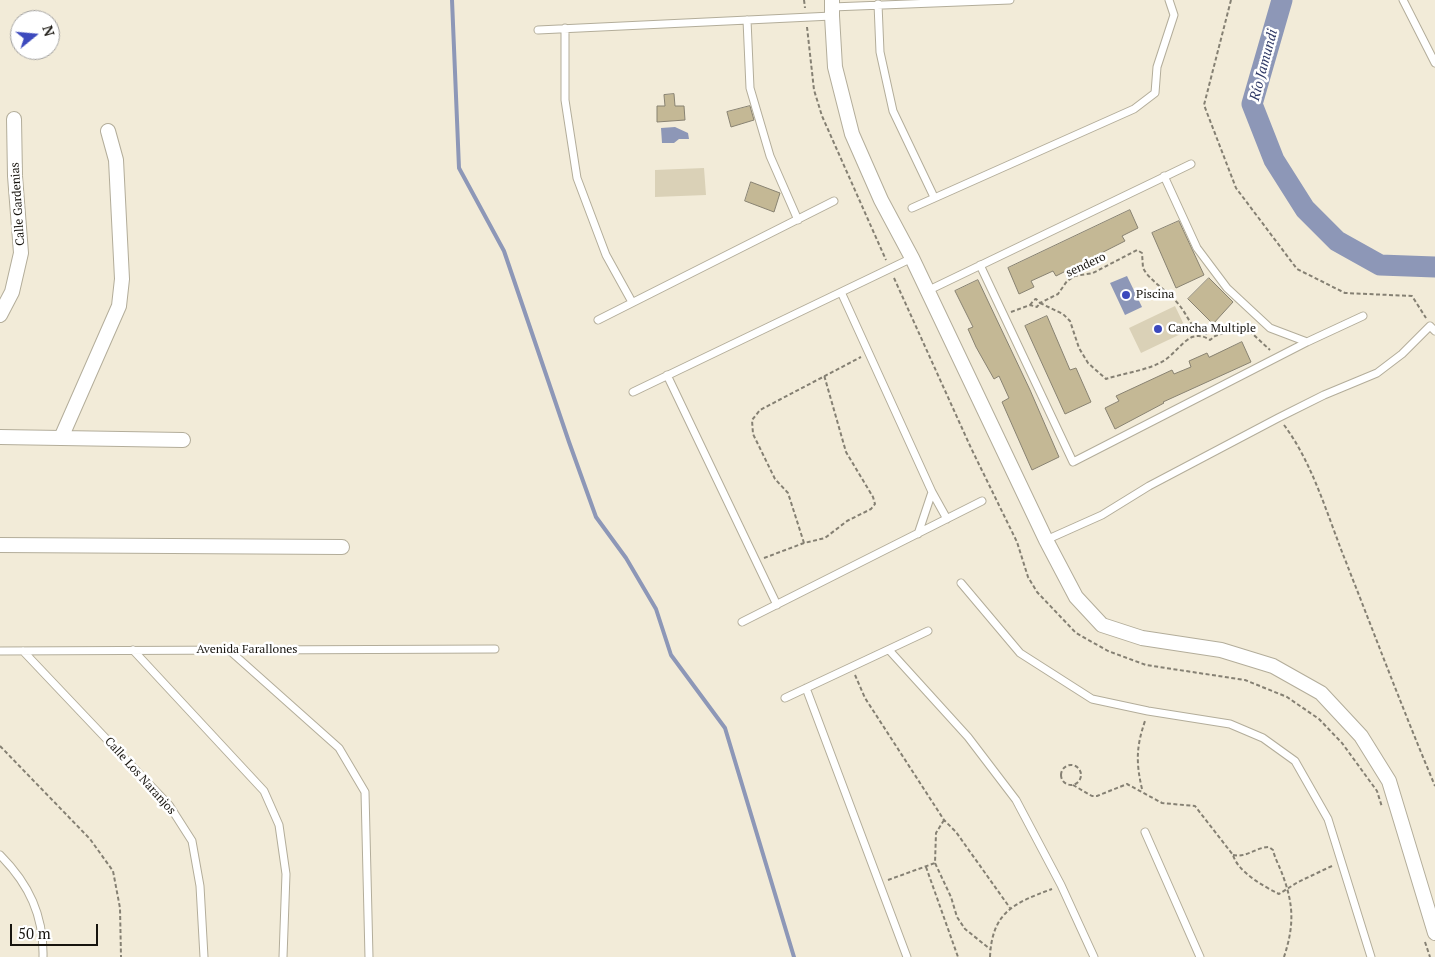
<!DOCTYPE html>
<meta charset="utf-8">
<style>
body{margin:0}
#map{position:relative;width:1435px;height:957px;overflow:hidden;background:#f2ebd8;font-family:"PT Serif",serif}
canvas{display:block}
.north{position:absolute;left:10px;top:10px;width:50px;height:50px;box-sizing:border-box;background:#fff;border:1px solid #a2a19f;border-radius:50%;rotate:73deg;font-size:14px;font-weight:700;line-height:20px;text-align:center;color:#17140e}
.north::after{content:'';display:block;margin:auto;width:18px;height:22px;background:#3c49bd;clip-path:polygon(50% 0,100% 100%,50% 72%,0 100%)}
.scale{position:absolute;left:10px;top:924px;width:88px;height:22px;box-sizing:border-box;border:2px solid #17140e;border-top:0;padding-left:6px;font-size:15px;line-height:18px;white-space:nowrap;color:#17140e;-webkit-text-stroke:4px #fff;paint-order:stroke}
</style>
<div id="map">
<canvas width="1435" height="957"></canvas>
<div class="north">N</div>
<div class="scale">50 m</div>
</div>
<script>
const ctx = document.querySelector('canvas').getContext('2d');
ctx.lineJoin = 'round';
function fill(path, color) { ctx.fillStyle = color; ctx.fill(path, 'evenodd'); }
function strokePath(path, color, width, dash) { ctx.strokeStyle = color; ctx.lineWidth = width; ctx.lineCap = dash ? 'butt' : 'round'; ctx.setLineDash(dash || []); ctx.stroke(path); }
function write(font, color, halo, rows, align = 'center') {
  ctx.font = font + ' "PT Serif",serif'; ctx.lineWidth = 5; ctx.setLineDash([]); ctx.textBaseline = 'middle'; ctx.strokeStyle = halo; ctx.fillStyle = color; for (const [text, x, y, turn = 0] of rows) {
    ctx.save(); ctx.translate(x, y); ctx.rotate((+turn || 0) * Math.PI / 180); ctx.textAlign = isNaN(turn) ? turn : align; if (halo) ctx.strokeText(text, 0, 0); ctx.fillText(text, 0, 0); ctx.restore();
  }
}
const green = new Path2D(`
 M704 168 706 195 655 197V170Z
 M1175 306 1187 331 1141 353 1129 328Z`);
const water = new Path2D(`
 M675 127 688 133 689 139H679L674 143H662L661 128Z
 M1127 276 1142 307 1125 315 1110 283Z`);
const stream = new Path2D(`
 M452 0 459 168 504 251 569 442 596 517 626 558 656 609 671 655 725 728 794 957`);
const river = new Path2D(`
 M1282 0 1252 104 1274 160 1305 209 1337 241 1380 265 1435 267`);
const building = new Path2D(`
 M674 94 675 106H684L685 120 657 122V106H665L664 95Z
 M750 106 754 120 731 127 727 112Z
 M751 182 780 193 774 212 745 201Z
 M1130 210 1138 228 1122 236 1125 241 1056 276 1053 271 1031 281 1034 287 1019 294 1008 268Z
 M1179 221 1204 275 1176 288 1152 233Z
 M1209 278 1233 302 1213 324 1188 299Z
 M978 280 1030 390 1059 457 1032 470 1002 402 1009 398 999 376 994 379 976 347 968 329 973 327 955 291Z
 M1047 316 1070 370 1076 368 1091 402 1065 414 1025 326Z
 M1242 342 1251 362 1163 402 1164 403 1115 429 1105 408 1119 401 1116 396 1172 370 1174 374 1191 367 1189 361 1207 353 1209 357Z`);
const path = new Path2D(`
 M804 0 805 8
 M1231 0 1204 105 1236 188 1297 269 1345 293 1412 296 1426 318
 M807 27 814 90 822 116 886 260
 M894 278 971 448 1017 542 1028 577 1037 592 1076 633 1108 651 1146 665 1245 680 1287 697 1319 719 1342 743 1377 791 1382 807
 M1030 305 1034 300 1036 299 1040 303 1058 294 1067 281 1075 276 1093 273 1137 250 1142 253 1143 268 1146 273C1156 285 1170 293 1180 306 1188 316 1192 331 1206 334L1210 330 1215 336
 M1011 312 1030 305 1037 307 1040 303 1063 314 1070 321 1079 348 1088 363 1106 379C1124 373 1150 370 1165 360 1174 354 1182 342 1192 337 1199 335 1204 336 1210 340L1215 336 1244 326 1270 350
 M1284 425C1312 462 1327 514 1344 557 1374 633 1403 710 1435 786
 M804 543 788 493 775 479 753 434 752 420 760 410 861 357
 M764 558 804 543 825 538 847 521 871 509 875 504 873 497 846 452 824 375
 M855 675 865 698 944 820 956 832 1010 908
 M0 746 90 839 113 871 120 908 121 957
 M1061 775a10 10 0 1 1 20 0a10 10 0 1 1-20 0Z
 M1073 785 1092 796H1097L1127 784 1162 803 1195 806 1233 855C1238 872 1263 886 1279 894L1298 882 1332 866
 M1142 789C1136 763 1136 747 1145 721
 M944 820 936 833 935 863 951 897 957 917 965 929 990 949
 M1233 855C1247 858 1256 847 1269 847L1273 850C1275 859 1280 867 1283 876 1294 906 1294 926 1284 957
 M926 867 958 957
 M888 880 935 863
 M1425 942 1430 957
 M990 957C992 912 1014 903 1052 889`);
const service = new Path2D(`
 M1403 0 1435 63
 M878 4 880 52 893 111 934 197
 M832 7 1010 0
 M747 20 750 88 770 156 798 220
 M565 28V100L577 178 606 255 632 302
 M538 30 832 16
 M1164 176 1197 248 1227 288 1270 328 1307 342
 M912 208 1134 109 1155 93 1157 67 1174 15 1169 0
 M980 265 1073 462 1307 342 1363 316
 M927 291 1191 164
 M841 292 932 492 947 519
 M598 320 834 201
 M667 375 777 605
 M633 392 912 258
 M918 534 932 492
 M1046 540 1102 515 1149 486 1278 418 1324 395 1377 373 1402 354 1430 326 1435 331
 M961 583 1020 653 1092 699 1148 711 1230 724 1263 738 1295 761 1328 819 1371 957
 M742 622 982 501
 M133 650 264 791 279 825 286 874 283 957
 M229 650 339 748 365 792 369 957
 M889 650 968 737 1016 800 1061 885 1094 957
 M0 651 495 649
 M23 651 169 805 192 841 200 886 204 957
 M806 688 907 957
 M785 698 928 631
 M1145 832 1200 957
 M0 855C29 884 44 916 43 957`);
const minor = new Path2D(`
 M832 0V16L835 67 852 134 881 200 912 258 1046 540 1076 597 1102 625 1142 638 1221 650 1273 666 1321 693 1361 736 1389 781 1435 933
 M0 315 12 292 21 253 15 176 14 119
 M0 437 183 440
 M61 438 119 306 122 279 116 160 108 131
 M0 545 342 547`);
const markers = [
 [1126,295,5,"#3c49bd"],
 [1158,329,5,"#3c49bd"]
];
const streetNames = [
 ["Calle Gardenias",18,204,-94],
 ["sendero",1086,265,-25],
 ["Avenida Farallones",247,650],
 ["Calle Los Naranjos",140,776,48]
];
const poiNames = [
 ["Piscina",1136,295],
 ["Cancha Multiple",1168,329]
];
const waterNames = [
 ["Río Jamundi",1264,65,-75]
];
fill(green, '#dad1b7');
fill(water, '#8d97b7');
strokePath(stream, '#8d97b7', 4);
strokePath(river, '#8d97b7', 21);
fill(building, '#c4b895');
strokePath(building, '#888271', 1);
strokePath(service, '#b3ad9a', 9);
strokePath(minor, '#b3ad9a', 16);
strokePath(path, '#858073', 2, [4, 2.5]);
strokePath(service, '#fff', 7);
strokePath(minor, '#fff', 14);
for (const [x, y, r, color] of markers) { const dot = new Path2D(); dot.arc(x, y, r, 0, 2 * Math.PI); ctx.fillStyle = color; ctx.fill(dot); strokePath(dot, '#fff', 2); }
write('12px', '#17140e', '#fff', streetNames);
write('12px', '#17140e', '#fff', poiNames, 'left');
write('italic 14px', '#303a67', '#fff', waterNames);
</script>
